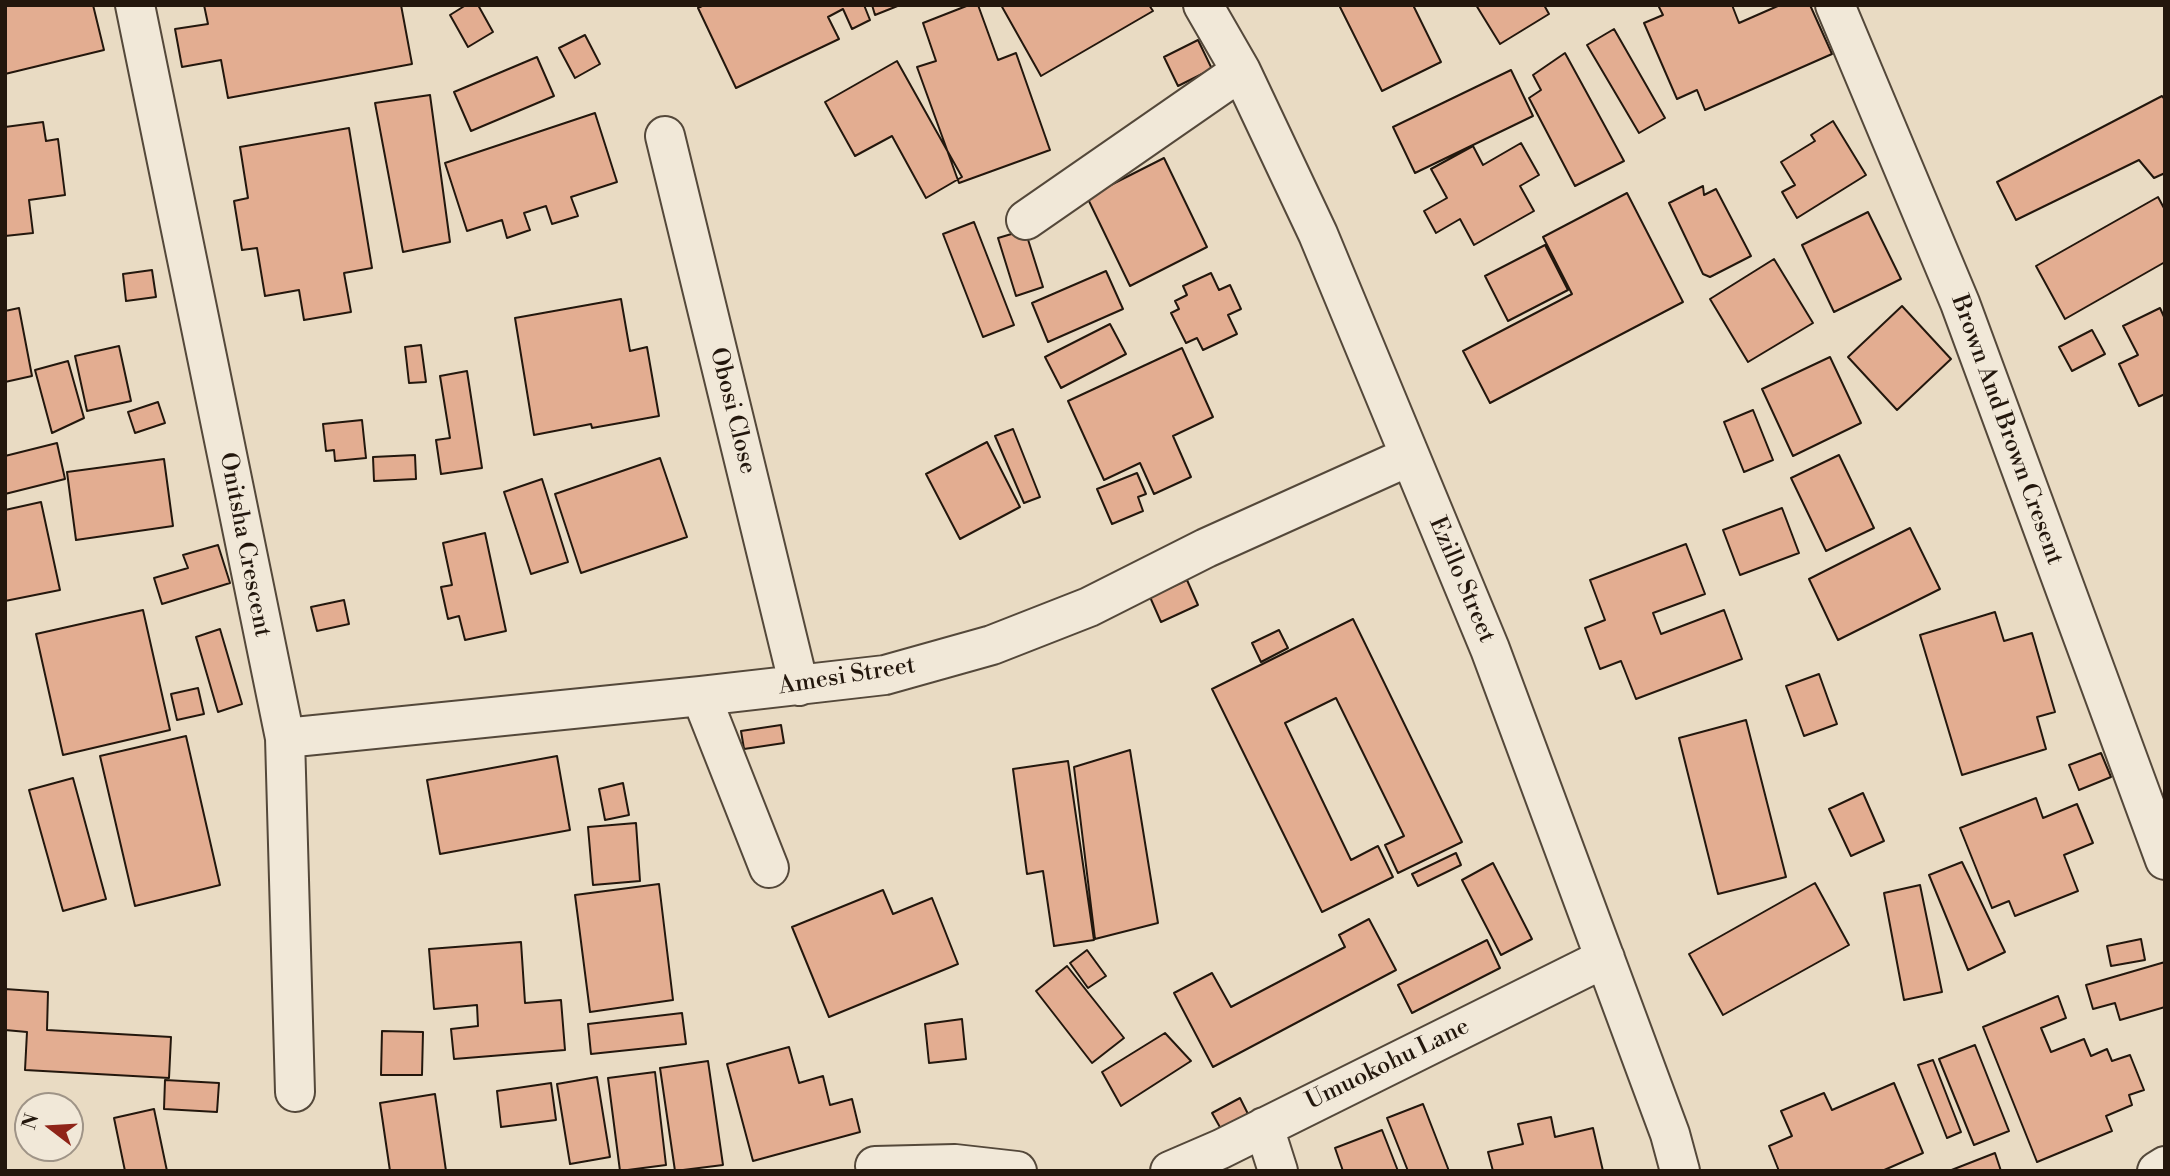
<!DOCTYPE html>
<style>
body{margin:0}
#map{position:relative;width:2170px;height:1176px;overflow:hidden;background:#e9dbc3;font-family:"Libre Bodoni",serif}
canvas{display:block}
.frame{position:absolute;inset:0;border:7px solid #23170d;pointer-events:none}
.north{position:absolute;left:14px;top:1092px;width:70px;height:70px;box-sizing:border-box;background:#f1e8d8;border:2px solid #9f9487;border-radius:50%;rotate:287deg;font-size:19px;font-weight:700;line-height:28px;text-align:center;color:#23170d}
.north::after{content:'';display:block;margin:auto;width:24px;height:32px;background:#8f2418;clip-path:polygon(50% 0,100% 100%,50% 72%,0 100%)}
</style>
<div id="map">
<canvas width="2170" height="1176"></canvas>
<div class="frame"></div>
<div class="north">N</div>
</div>
<script>
const ctx = document.querySelector('canvas').getContext('2d');
ctx.lineJoin = 'round';
function fill(path, color) { ctx.fillStyle = color; ctx.fill(path, 'evenodd'); }
function strokePath(path, color, width, dash) { ctx.strokeStyle = color; ctx.lineWidth = width; ctx.lineCap = dash ? 'butt' : 'round'; ctx.setLineDash(dash || []); ctx.stroke(path); }
function write(font, color, halo, rows, align = 'center') {
  ctx.font = font + ' "Libre Bodoni",serif'; ctx.lineWidth = 5; ctx.setLineDash([]); ctx.textBaseline = 'middle'; ctx.strokeStyle = halo; ctx.fillStyle = color; for (const [text, x, y, turn = 0] of rows) {
    ctx.save(); ctx.translate(x, y); ctx.rotate((+turn || 0) * Math.PI / 180); ctx.textAlign = isNaN(turn) ? turn : align; if (halo) ctx.strokeText(text, 0, 0); ctx.fillText(text, 0, 0); ctx.restore();
  }
}
const building = new Path2D(`
 M5 5H93L104 50 5 74Z
 M204 5H401L412 64 228 98 221 60 182 67 175 29 208 24Z
 M466 5H478L493 32 468 47 450 15Z
 M704 5H864L870 20 852 29 843 9 828 17 839 39 736 88 698 8Z
 M872 5H900L875 15Z
 M969 5H978L998 60 1016 53 1050 150 959 183 917 67 936 61 923 23Z
 M1001 5H1149L1153 11 1041 76Z
 M1339 5H1413L1441 62 1382 91Z
 M1476 5H1544L1549 14 1500 44Z
 M1658 5H1732L1739 23 1780 5H1810L1832 54 1705 110 1697 90 1677 99 1644 23 1663 15Z
 M1614 29 1665 118 1639 133 1587 45Z
 M585 35 600 64 575 78 559 48Z
 M1198 40 1212 69 1178 86 1164 57Z
 M1565 53 1624 161 1575 186 1529 98 1541 90 1533 75Z
 M537 57 554 96 471 131 454 92Z
 M897 61 962 177 926 198 892 136 855 156 825 102Z
 M1511 70 1533 116 1415 173 1393 127Z
 M430 95 450 242 403 252 375 103Z
 M2162 96 2165 100V173L2154 178 2139 160 2016 220 1997 182Z
 M595 113 617 182 571 197 578 216 552 224 546 206 524 213 530 230 507 238 502 220 467 231 445 163Z
 M1833 121 1866 175 1797 218 1782 192 1795 185 1781 162 1815 141 1811 135Z
 M43 122 46 141 58 139 65 195 29 200 33 233 5 236V127Z
 M349 128 372 268 344 273 351 312 304 320 299 290 265 296 257 248 242 250 234 201 248 198 240 147Z
 M1521 143 1539 175 1520 186 1534 211 1474 245 1460 219 1436 233 1424 211 1447 198 1431 169 1473 146 1483 165Z
 M1164 158 1207 247 1130 286 1087 197Z
 M1703 186 1704 195 1716 189 1751 256 1710 277 1703 274 1669 203Z
 M1627 193 1683 302 1490 403 1463 351 1572 294 1543 237Z
 M2158 197 2165 210V262L2065 319 2036 266Z
 M1868 212 1901 279 1834 312 1802 245Z
 M974 222 1014 325 983 337 943 234Z
 M1025 230 1043 287 1016 296 998 238Z
 M1545 245 1568 290 1508 321 1485 276Z
 M1774 259 1813 323 1748 362 1710 299Z
 M152 270 156 297 126 301 123 274Z
 M1106 271 1123 309 1048 342 1032 303Z
 M1211 273 1219 290 1230 285 1241 309 1228 315 1237 334 1203 350 1197 338 1186 343 1171 313 1179 309 1175 301 1187 295 1183 286Z
 M621 299 630 351 647 347 659 416 592 428 591 424 534 435 515 318Z
 M1902 306 1951 359 1897 410 1848 357Z
 M19 308 32 376 5 382V311Z
 M2160 308 2165 319V394L2139 406 2119 364 2138 355 2123 326Z
 M1110 324 1126 354 1061 388 1045 357Z
 M2092 330 2105 354 2072 371 2059 347Z
 M421 345 426 382 409 383 405 347Z
 M119 346 131 401 87 411 75 356Z
 M1182 348 1213 417 1173 436 1191 477 1154 494 1140 463 1104 480 1068 401Z
 M1830 357 1861 423 1793 456 1762 389Z
 M68 361 84 418 52 433 35 370Z
 M467 371 482 468 441 474 436 440 450 438 440 376Z
 M158 402 165 423 135 433 128 412Z
 M1753 410 1773 460 1744 472 1724 422Z
 M362 420 366 458 335 461 334 450 326 451 323 424Z
 M1013 429 1040 497 1024 503 995 436Z
 M987 442 1020 507 960 539 926 474Z
 M57 443 65 479 5 494V456Z
 M415 455 416 479 374 481 373 457Z
 M1839 455 1874 528 1826 551 1791 478Z
 M660 458 687 537 581 573 555 494Z
 M164 459 173 526 76 540 67 472Z
 M1137 473 1146 494 1138 497 1143 511 1112 524 1097 489Z
 M542 479 568 562 531 574 504 492Z
 M41 502 60 590 5 601V510Z
 M1782 508 1799 553 1740 575 1723 530Z
 M1910 528 1940 589 1838 640 1809 579Z
 M485 533 506 631 465 640 459 616 448 619 441 587 452 585 443 543Z
 M1686 544 1705 594 1653 613 1661 634 1724 610 1742 659 1636 699 1621 661 1600 669 1585 628 1605 620 1590 580Z
 M218 545 230 583 162 604 154 578 188 568 183 555Z
 M1187 580 1198 605 1161 622 1150 597Z
 M344 600 349 624 317 631 311 607Z
 M143 610 170 730 63 755 36 634Z
 M1995 612 2004 641 2032 633 2055 712 2037 717 2046 749 1962 775 1920 635Z
 M1353 619 1462 842 1398 873 1385 845 1404 836 1336 698 1285 723 1351 860 1378 846 1393 877 1322 912 1212 689Z
 M220 629 242 704 218 712 196 637Z
 M1279 630 1288 648 1261 662 1252 643Z
 M1819 674 1837 724 1804 736 1786 686Z
 M198 688 204 714 177 720 171 694Z
 M1746 720 1786 877 1718 894 1679 738Z
 M781 725 784 743 744 749 741 731Z
 M186 736 220 885 135 906 100 756Z
 M1130 750 1158 923 1095 939 1074 767Z
 M2101 753 2111 777 2079 790 2069 765Z
 M557 756 570 830 440 854 427 780Z
 M1068 761 1094 940 1054 946 1043 871 1027 874 1013 769Z
 M73 778 106 899 63 911 29 790Z
 M623 783 629 815 605 820 599 789Z
 M1863 793 1884 841 1851 856 1829 809Z
 M2036 798 2043 818 2077 804 2093 843 2064 855 2078 891 2015 916 2009 901 1992 908 1960 828Z
 M636 823 640 881 593 885 588 827Z
 M1456 853 1461 865 1418 886 1412 874Z
 M1962 862 2005 952 1968 970 1929 875Z
 M1493 863 1532 939 1501 955 1462 880Z
 M1815 883 1849 945 1723 1015 1689 954Z
 M659 884 673 1000 590 1012 575 895Z
 M1920 885 1942 992 1904 1000 1884 893Z
 M883 890 893 914 932 898 958 964 829 1017 792 927Z
 M1369 919 1396 970 1213 1067 1174 993 1212 973 1231 1007 1345 947 1339 935Z
 M2141 939 2145 960 2111 966 2107 946Z
 M1487 940 1500 968 1412 1013 1398 985Z
 M521 942 525 1003 561 1000 565 1050 454 1059 451 1029 478 1026 477 1005 434 1009 429 949Z
 M1087 950 1106 976 1088 988 1070 963Z
 M2165 962V1007L2120 1020 2115 1003 2093 1009 2086 985Z
 M1067 966 1124 1038 1092 1063 1036 991Z
 M5 989 48 992 47 1030 171 1037 169 1078 25 1070 27 1032 5 1030Z
 M2058 996 2066 1018 2041 1028 2051 1052 2084 1039 2091 1056 2107 1049 2112 1061 2130 1055 2144 1090 2129 1095 2132 1105 2106 1116 2112 1131 2037 1162 1983 1027Z
 M682 1013 686 1044 591 1054 588 1024Z
 M962 1019 966 1059 929 1063 925 1024Z
 M382 1031 423 1032 422 1075H381Z
 M1165 1033 1191 1061 1121 1106 1102 1072Z
 M1975 1045 2009 1131 1974 1145 1939 1059Z
 M789 1047 799 1083 823 1076 830 1105 852 1099 860 1132 753 1161 727 1064Z
 M1933 1060 1961 1132 1947 1138 1918 1065Z
 M708 1061 723 1165 675 1171 660 1068Z
 M655 1072 666 1165 620 1171 608 1078Z
 M597 1077 610 1157 570 1164 557 1084Z
 M165 1080 219 1083 217 1112 164 1109Z
 M551 1083 556 1120 501 1127 497 1091Z
 M1894 1083 1923 1153 1882 1171H1779L1769 1146 1792 1136 1781 1111 1824 1093 1832 1110Z
 M435 1094 446 1171H390L380 1103Z
 M1240 1098 1248 1114 1221 1129 1212 1113Z
 M1423 1104 1449 1171H1408L1387 1118Z
 M154 1109 167 1171H125L114 1118Z
 M1551 1117 1555 1137 1593 1128 1603 1171H1493L1488 1152 1523 1144 1518 1124Z
 M1382 1130 1398 1171H1343L1335 1148Z
 M1995 1153 2001 1171H1949Z`);
const minor = new Path2D(`
 M135 5 285 738 295 1092
 M1203 5 1241 71 1318 234 1490 649 1670 1134 1680 1171
 M1835 5 1960 303 2165 860
 M665 136 799 686
 M1026 220 1241 71
 M701 696 769 868
 M285 738 701 696 885 675 992 645 1089 607 1206 548 1410 456
 M1264 1127 1278 1171
 M875 1166 955 1164 1017 1171
 M1170 1171 1221 1149 1605 958
 M2157 1171 2165 1166`);
const streetNames = [
 ["Obosi Close",732,411,76],
 ["Brown And Brown Cresent",2006,430,70],
 ["Onitsha Crescent",244,545,79],
 ["Ezillo Street",1461,580,67],
 ["Amesi Street",847,677,-9],
 ["Umuokohu Lane",1388,1065,-26]
];
fill(building, '#e3ad91');
strokePath(building, '#23170d', 2);
strokePath(minor, '#54483a', 42);
strokePath(minor, '#f1e8d8', 38);
write('24px', '#23170d', '#f1e8d8', streetNames);
</script>
